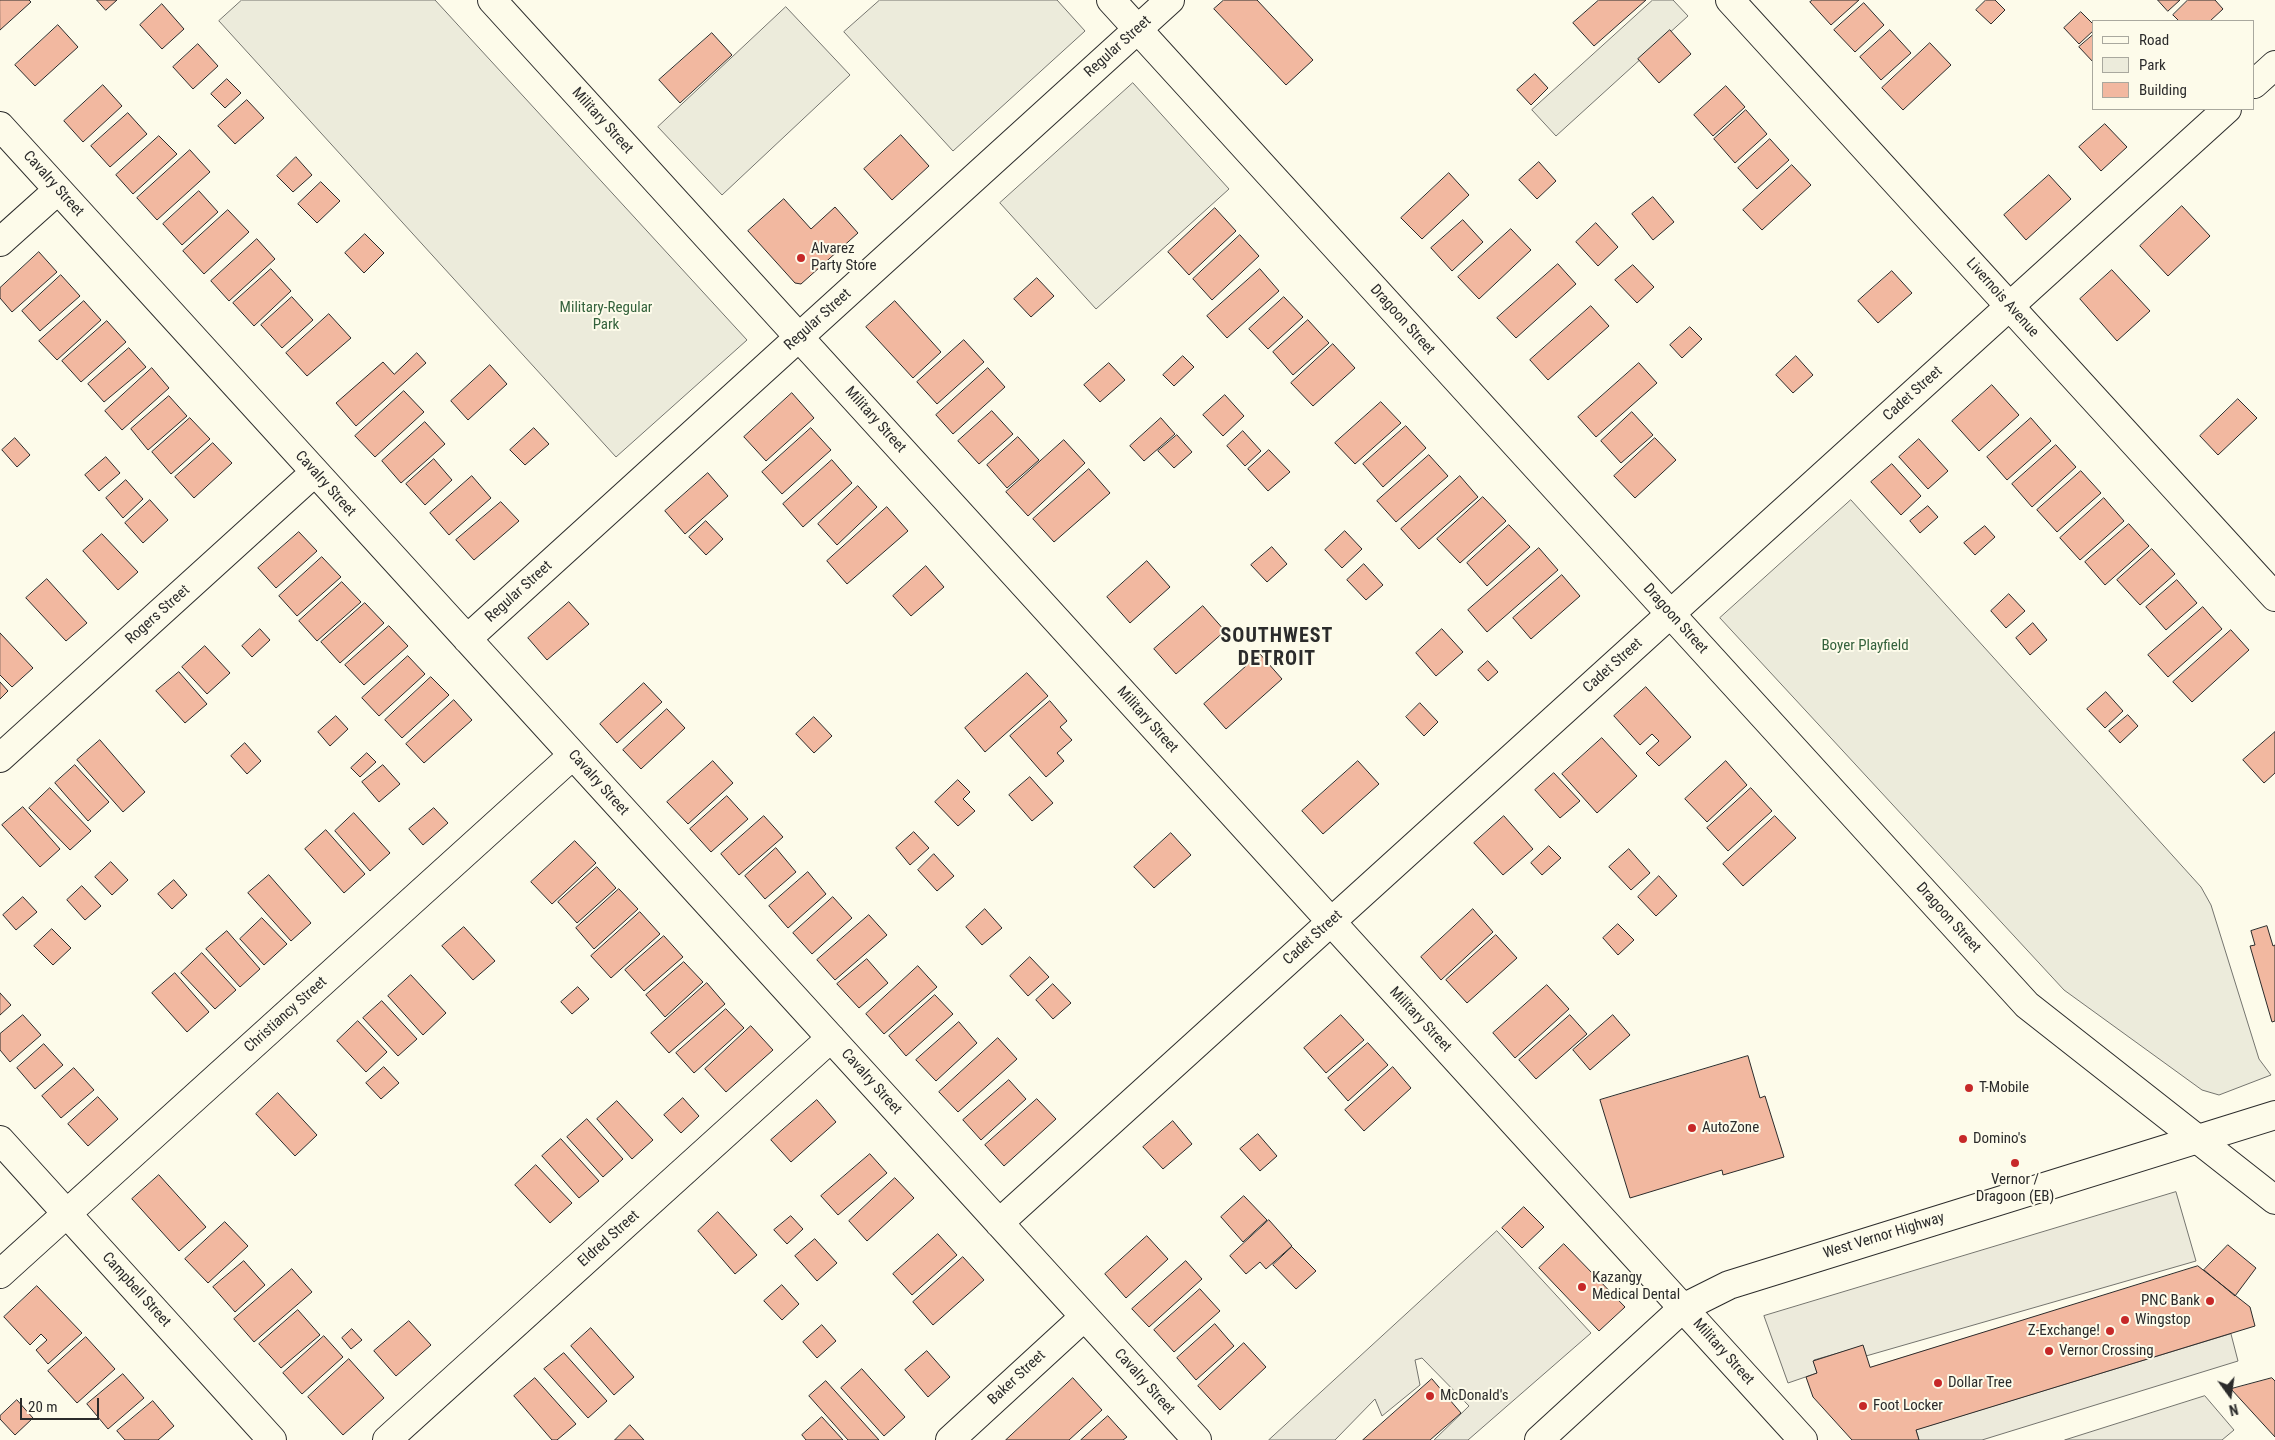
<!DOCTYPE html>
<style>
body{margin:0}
#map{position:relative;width:2275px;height:1440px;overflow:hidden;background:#fdfbea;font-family:"Roboto Condensed",sans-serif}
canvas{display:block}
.legend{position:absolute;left:2092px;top:20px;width:162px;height:90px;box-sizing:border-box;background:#fdfbea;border:1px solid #a9a89e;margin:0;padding:6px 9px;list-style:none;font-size:15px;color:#2b2b2b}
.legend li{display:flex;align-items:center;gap:10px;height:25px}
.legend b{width:25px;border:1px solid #a9a89e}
.north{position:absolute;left:2205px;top:1370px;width:50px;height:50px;-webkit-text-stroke:4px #fdfbea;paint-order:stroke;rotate:166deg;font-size:14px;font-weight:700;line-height:20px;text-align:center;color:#2b2b2b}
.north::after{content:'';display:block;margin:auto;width:18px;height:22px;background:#2b2b2b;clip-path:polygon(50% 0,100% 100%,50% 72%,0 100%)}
.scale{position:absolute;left:20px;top:1398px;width:79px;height:22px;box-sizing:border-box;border:2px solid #2b2b2b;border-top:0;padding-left:6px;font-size:15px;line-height:18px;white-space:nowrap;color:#2b2b2b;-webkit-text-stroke:4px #fdfbea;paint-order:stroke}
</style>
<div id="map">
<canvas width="2275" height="1440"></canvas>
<ul class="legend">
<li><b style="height:6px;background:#fdfbea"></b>Road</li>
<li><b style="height:14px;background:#ecebdb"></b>Park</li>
<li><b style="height:14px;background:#f2b8a0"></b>Building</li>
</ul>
<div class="north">N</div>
<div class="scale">20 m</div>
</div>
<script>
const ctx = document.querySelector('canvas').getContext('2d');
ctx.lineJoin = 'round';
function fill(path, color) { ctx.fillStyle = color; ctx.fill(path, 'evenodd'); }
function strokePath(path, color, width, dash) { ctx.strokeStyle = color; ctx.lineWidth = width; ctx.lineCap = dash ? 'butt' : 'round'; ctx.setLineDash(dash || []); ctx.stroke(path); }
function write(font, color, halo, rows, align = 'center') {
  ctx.font = font + ' "Roboto Condensed",sans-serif'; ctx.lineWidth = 4; ctx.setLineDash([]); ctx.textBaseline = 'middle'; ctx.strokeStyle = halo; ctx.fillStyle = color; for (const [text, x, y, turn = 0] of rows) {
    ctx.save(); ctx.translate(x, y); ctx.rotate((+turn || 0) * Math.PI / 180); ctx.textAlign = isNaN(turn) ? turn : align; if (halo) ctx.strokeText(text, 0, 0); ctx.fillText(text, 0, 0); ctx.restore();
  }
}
const green = new Path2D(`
 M242 0H435L747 340 616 457 219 21Z
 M880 0H1057L1085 31 953 151 844 32Z
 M1653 0H1673L1688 16 1556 136 1532 110Z
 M786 7 850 75 722 195 658 127Z
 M1133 83 1229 189 1096 309 1000 203Z
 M1851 500 2201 887 2211 905 2259 1059 2271 1075 2219 1095 2202 1090 2064 990 1720 618Z`);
const parking = new Path2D(`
 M2176 1192 2196 1261 1866 1356 1863 1346 1814 1360 1817 1373 1788 1383 1764 1316Z
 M1497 1231 1591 1333 1468 1440H1434L1469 1406 1422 1358 1415 1360 1420 1385 1382 1416 1375 1399 1335 1440H1269Z
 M2231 1334 2238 1361 1982 1440H1919L1916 1430Z
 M2205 1396 2234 1430 2222 1440H2065Z`);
const building = new Path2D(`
 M0 0H29L31 2 0 30Z
 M97 0H117L106 10Z
 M1224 0H1257L1313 60 1286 85 1214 9Z
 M1599 0H1646L1594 46 1573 23Z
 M1813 0H1859L1831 25 1810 2Z
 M1986 0H1995L2005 10 1991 24 1976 10Z
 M2158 0H2180L2168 11Z
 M2188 0H2215L2223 9 2210 21H2179L2173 15Z
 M1864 3 1884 25 1855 52 1834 30Z
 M162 4 184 29 162 49 140 25Z
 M2081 12 2094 25V30L2079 44 2064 28Z
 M58 25 78 47 35 86 15 65Z
 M1670 30 1691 54 1659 83 1638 59Z
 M1890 30 1911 53 1881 80 1860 57Z
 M712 33 732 55 680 103 659 80Z
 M2094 34V63L2079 47Z
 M1930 43 1951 65 1903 110 1882 88Z
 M198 44 218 66 193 89 173 67Z
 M1535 74 1548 88 1531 105 1517 90Z
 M227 79 241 93 225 108 211 94Z
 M103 85 122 106 83 142 64 121Z
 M1726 86 1745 107 1713 136 1694 115Z
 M247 100 264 118 235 144 218 126Z
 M1746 110 1767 134 1735 163 1714 139Z
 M128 113 147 134 110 167 91 146Z
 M2105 124 2127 147 2101 171 2079 147Z
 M901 135 929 166 892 200 864 169Z
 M159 136 177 154 133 194 116 175Z
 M1770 139 1789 160 1757 189 1738 168Z
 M190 150 210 172 157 220 137 198Z
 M296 157 312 175 293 192 277 176Z
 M1539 162 1556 181 1537 199 1519 180Z
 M1792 165 1811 185 1762 230 1743 210Z
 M1449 173 1469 195 1422 239 1401 218Z
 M2049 175 2071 199 2026 240 2004 215Z
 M321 182 340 201 317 223 298 204Z
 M199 191 218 212 182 245 163 224Z
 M1653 197 1674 222 1653 240 1632 214Z
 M784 199 811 229 835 207 858 233 801 284 795 283 748 231Z
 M2182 206 2210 236 2168 276 2140 246Z
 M1215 208 1236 231 1189 275 1168 252Z
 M228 210 249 232 204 274 183 251Z
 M1463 220 1483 242 1452 271 1431 248Z
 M1596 223 1618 247 1598 266 1576 242Z
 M1511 229 1531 250 1479 299 1458 277Z
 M365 234 384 253 364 273 345 253Z
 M1240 235 1259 256 1212 300 1193 279Z
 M257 239 275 259 229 301 211 281Z
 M39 252 57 272 12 312 0 298V288Z
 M1558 264 1576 284 1516 338 1497 318Z
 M1633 265 1654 287 1637 303 1615 280Z
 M271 269 291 291 254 326 233 303Z
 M1260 269 1279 291 1227 338 1207 316Z
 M2112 270 2150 311 2117 341 2080 299Z
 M1892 271 1912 293 1878 323 1858 301Z
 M61 275 80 296 40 331 22 311Z
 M1037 278 1054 296 1031 317 1014 299Z
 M292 297 313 320 282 348 261 325Z
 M1284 297 1303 317 1268 349 1249 329Z
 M84 301 101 320 57 360 39 341Z
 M895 301 941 352 913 378 866 327Z
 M1591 306 1609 326 1548 380 1530 360Z
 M329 314 351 338 307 376 286 353Z
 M1308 320 1329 343 1293 375 1273 352Z
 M107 321 126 342 81 382 62 361Z
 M1690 327 1702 339 1682 358 1670 345Z
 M964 340 984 362 937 404 917 382Z
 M1333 344 1355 368 1313 406 1291 383Z
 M129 348 146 367 104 402 88 384Z
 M417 353 426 363 356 426 336 403 383 362 394 374Z
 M1183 356 1194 367 1174 386 1163 375Z
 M1796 356 1813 375 1793 393 1776 375Z
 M1109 363 1125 380 1100 402 1084 385Z
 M1639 363 1657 383 1596 437 1578 417Z
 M490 365 507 384 468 420 451 401Z
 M152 368 169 388 122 430 105 411Z
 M988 368 1005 387 953 434 936 415Z
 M1992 385 2019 415 1979 451 1952 421Z
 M404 391 424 412 375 457 355 436Z
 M792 393 814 418 766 461 744 437Z
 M1225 395 1244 416 1223 436 1203 415Z
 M169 396 187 416 148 450 131 429Z
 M2238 399 2257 418 2218 455 2200 436Z
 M1381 402 1401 423 1355 464 1335 443Z
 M992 411 1013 434 979 464 958 441Z
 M1632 412 1653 435 1621 463 1601 441Z
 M190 418 210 439 171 474 152 452Z
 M1161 418 1175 434 1144 461 1130 446Z
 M2031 418 2051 441 2007 480 1987 457Z
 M425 422 445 444 401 483 382 461Z
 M1406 426 1426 448 1383 487 1363 464Z
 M534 428 549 444 525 465 510 450Z
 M811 428 831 450 782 494 762 472Z
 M1243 431 1261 451 1245 466 1227 446Z
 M1177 435 1192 452 1174 468 1158 451Z
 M1018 437 1039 460 1007 488 987 465Z
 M15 438 30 455 17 467 2 450Z
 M1655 438 1676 460 1635 498 1614 476Z
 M1919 439 1948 471 1928 489 1899 457Z
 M1064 440 1085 463 1028 516 1006 492Z
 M213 443 232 463 194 498 175 477Z
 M2056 445 2076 467 2032 507 2012 484Z
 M1269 450 1290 472 1268 491 1248 469Z
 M1429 455 1448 476 1396 522 1377 501Z
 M106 457 120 473 99 491 85 475Z
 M434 459 452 480 425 505 406 484Z
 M832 460 852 483 803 527 783 504Z
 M1892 464 1921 496 1901 515 1871 482Z
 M1089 469 1110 493 1054 542 1033 519Z
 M2081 471 2101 493 2057 532 2037 510Z
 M708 473 728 496 685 534 665 511Z
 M472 476 491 498 449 535 430 513Z
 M1460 476 1478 497 1419 549 1401 529Z
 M126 480 143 499 123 518 106 498Z
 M858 486 877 507 837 545 818 524Z
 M1483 497 1506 521 1460 563 1437 539Z
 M2104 498 2124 521 2080 560 2060 538Z
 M150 500 168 520 143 543 125 523Z
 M501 502 519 521 474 560 456 540Z
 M1928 506 1938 517 1920 533 1910 521Z
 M887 507 908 531 847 584 827 561Z
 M706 521 723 539 706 555 689 537Z
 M2129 524 2149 546 2105 585 2085 562Z
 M1509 525 1530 547 1487 586 1467 563Z
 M1985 526 1995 537 1975 555 1964 543Z
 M1345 531 1362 549 1342 568 1325 550Z
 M299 532 317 551 276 588 258 568Z
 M102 534 138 572 118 590 83 551Z
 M1272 547 1287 564 1267 582 1251 565Z
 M1539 548 1558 570 1487 632 1468 610Z
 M2152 549 2175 574 2140 605 2117 580Z
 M322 557 341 577 297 616 279 596Z
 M1147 561 1170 587 1130 623 1107 597Z
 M1364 564 1383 585 1366 600 1347 580Z
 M926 566 944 587 911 616 893 596Z
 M1562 575 1580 596 1531 639 1513 618Z
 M47 579 87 623 66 641 26 598Z
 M2177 580 2197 603 2166 630 2146 607Z
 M342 582 361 602 317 641 299 621Z
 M2009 594 2025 611 2006 628 1991 611Z
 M569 602 589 624 547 660 528 638Z
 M365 603 384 623 340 663 321 642Z
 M1203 606 1225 631 1176 674 1154 649Z
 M2203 607 2222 629 2168 677 2148 655Z
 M2033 623 2047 640 2030 655 2016 638Z
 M389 626 408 646 364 685 345 665Z
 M260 629 270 640 252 657 242 646Z
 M1442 629 1463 652 1436 676 1416 653Z
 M2231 630 2249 650 2192 702 2173 682Z
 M0 633 33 668 12 687 0 675Z
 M205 646 230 673 207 694 182 667Z
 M1260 654 1282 679 1226 729 1204 704Z
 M408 656 425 674 379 716 362 698Z
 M1488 661 1498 672 1488 681 1478 670Z
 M179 672 207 704 185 723 156 691Z
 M1027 673 1048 696 985 752 965 728Z
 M431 677 449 695 402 738 385 720Z
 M0 682 8 691 0 699Z
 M644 683 662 702 617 743 600 724Z
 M1646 687 1691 737 1659 766 1646 753 1659 741 1652 734 1640 745 1614 716Z
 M2106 692 2123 711 2105 728 2087 709Z
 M454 700 472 720 424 763 406 744Z
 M1050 701 1067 721 1060 727 1072 740 1057 753 1064 761 1046 777 1010 736Z
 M1420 703 1438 722 1424 736 1406 717Z
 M667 709 685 728 641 769 623 750Z
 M2128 715 2138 726 2120 743 2109 731Z
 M336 716 348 729 330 746 318 732Z
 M814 717 832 736 814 753 796 734Z
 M2275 732V773L2264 783 2243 760Z
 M1602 738 1637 776 1597 813 1562 774Z
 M100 740 145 792 123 812 77 760Z
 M245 743 261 761 247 774 231 756Z
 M367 753 376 762 360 777 351 768Z
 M713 761 733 783 688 824 667 802Z
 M1358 761 1379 784 1323 834 1302 811Z
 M1726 761 1747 785 1707 822 1685 799Z
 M75 765 109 802 88 821 55 783Z
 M383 765 400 784 379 802 362 782Z
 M1554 773 1580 801 1560 818 1535 790Z
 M1030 777 1053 803 1032 821 1009 795Z
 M958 780 970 792 963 799 975 811 958 826 935 802Z
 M50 788 91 831 70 850 29 808Z
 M1751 788 1772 811 1728 851 1707 828Z
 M727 796 748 819 711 852 690 829Z
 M23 807 60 849 40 867 2 825Z
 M434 808 448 823 423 845 409 829Z
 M354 813 390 853 370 871 335 831Z
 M764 816 783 837 739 875 721 854Z
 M1504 816 1533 849 1503 875 1474 843Z
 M1775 816 1796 838 1743 886 1723 864Z
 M326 830 365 874 344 893 305 849Z
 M914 832 929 848 910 865 896 848Z
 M1171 833 1191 855 1154 888 1134 867Z
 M575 841 596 863 552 904 531 882Z
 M1549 846 1561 858 1542 875 1531 863Z
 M776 848 796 872 765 899 745 876Z
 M1629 849 1650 873 1631 890 1609 867Z
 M934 854 954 876 937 891 918 870Z
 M111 862 128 880 112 895 95 877Z
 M597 867 616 888 577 923 558 902Z
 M808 872 826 894 788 928 769 906Z
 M269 875 311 923 291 941 248 893Z
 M1659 876 1677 896 1656 916 1638 897Z
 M174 880 187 895 172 909 158 894Z
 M82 886 101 906 85 920 67 900Z
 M619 889 638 909 594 949 576 928Z
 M23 897 37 912 16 930 3 915Z
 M833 897 852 918 812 954 793 933Z
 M985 909 1002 928 982 945 966 927Z
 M1473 909 1493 932 1441 980 1421 957Z
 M640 912 660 934 611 978 591 956Z
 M869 915 887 935 835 980 817 960Z
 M262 918 287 944 264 965 240 939Z
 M1618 924 1634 940 1618 955 1603 938Z
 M2267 926 2273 946 2275 945V1021L2272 1022 2250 946 2255 945 2251 931Z
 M464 927 495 961 473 980 442 946Z
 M52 929 71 948 53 965 34 946Z
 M227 931 260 969 240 987 206 949Z
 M1496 935 1517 958 1467 1003 1446 980Z
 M664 936 683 957 644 991 625 970Z
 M202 953 236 990 215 1009 181 973Z
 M1030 957 1049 977 1028 996 1010 976Z
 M867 959 888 983 859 1008 837 984Z
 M684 962 703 982 665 1017 646 995Z
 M918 966 937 987 884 1034 866 1014Z
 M175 973 209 1012 187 1032 152 993Z
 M411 975 446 1013 423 1035 388 996Z
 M707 983 725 1004 669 1053 651 1033Z
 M1053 984 1071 1003 1053 1019 1036 1000Z
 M1547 985 1569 1009 1515 1058 1493 1033Z
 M578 987 589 999 572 1014 561 1002Z
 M0 993 11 1005 0 1015Z
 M935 995 953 1014 906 1056 889 1036Z
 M382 1001 417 1039 398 1056 363 1018Z
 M726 1009 744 1028 694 1073 676 1053Z
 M23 1015 41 1035 10 1062 0 1050V1034Z
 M1341 1015 1364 1040 1326 1073 1304 1048Z
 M1570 1015 1587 1034 1536 1079 1519 1060Z
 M1613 1015 1630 1035 1590 1070 1573 1050Z
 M358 1021 387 1052 366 1072 337 1041Z
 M959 1022 977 1043 936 1081 916 1060Z
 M751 1026 773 1050 726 1092 705 1069Z
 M998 1038 1017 1059 958 1112 939 1092Z
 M1368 1043 1388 1065 1348 1101 1328 1078Z
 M44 1044 63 1065 35 1089 17 1068Z
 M1748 1056 1760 1098 1765 1096 1784 1157 1723 1175 1722 1170 1630 1198 1600 1100Z
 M384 1067 399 1083 381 1099 366 1083Z
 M1393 1067 1411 1088 1364 1131 1345 1110Z
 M74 1068 94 1090 61 1118 42 1096Z
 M1009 1080 1026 1099 981 1140 963 1120Z
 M278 1093 317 1135 295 1156 256 1114Z
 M98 1097 118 1119 88 1146 68 1124Z
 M683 1098 699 1116 681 1133 664 1115Z
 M1037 1099 1056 1119 1004 1166 985 1145Z
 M817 1100 836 1122 791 1162 771 1140Z
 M617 1101 653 1140 632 1159 597 1119Z
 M587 1119 623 1159 603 1177 567 1137Z
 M1173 1121 1192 1144 1163 1169 1143 1147Z
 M1258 1134 1277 1156 1260 1171 1240 1149Z
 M561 1139 599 1181 579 1198 542 1156Z
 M870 1154 887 1173 838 1215 821 1196Z
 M536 1165 572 1203 550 1223 515 1185Z
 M159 1175 206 1227 179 1251 132 1199Z
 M895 1178 914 1198 867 1241 849 1221Z
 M1244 1196 1267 1220 1243 1242 1221 1217Z
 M1524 1207 1544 1227 1522 1248 1502 1228Z
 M718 1212 757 1255 735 1274 698 1231Z
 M791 1216 803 1229 787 1244 774 1230Z
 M1269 1220 1292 1246 1266 1269 1260 1262 1246 1274 1230 1256Z
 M225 1222 248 1246 208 1283 185 1259Z
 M938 1234 957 1255 912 1295 893 1274Z
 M1147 1236 1168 1259 1126 1298 1105 1274Z
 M815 1239 837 1263 817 1281 795 1256Z
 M1564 1244 1625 1307 1599 1331 1539 1268Z
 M2228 1245 2256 1268 2235 1296 2204 1270Z
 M1292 1247 1316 1271 1296 1289 1273 1265Z
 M963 1257 984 1280 933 1325 913 1302Z
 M244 1261 265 1285 235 1312 213 1287Z
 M1186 1261 1202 1279 1149 1327 1132 1309Z
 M2198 1266 2250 1307 2255 1326 1916 1430 1919 1440H1852L1813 1397 1806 1377 1817 1373 1813 1361 1863 1345 1870 1367Z
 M292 1269 312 1292 254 1342 234 1319Z
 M782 1285 799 1304 782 1320 764 1301Z
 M37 1286 82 1333 48 1364 36 1350 47 1340 41 1334 30 1345 4 1317Z
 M1200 1289 1220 1311 1174 1352 1154 1330Z
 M298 1310 320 1335 281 1368 259 1344Z
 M409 1321 431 1345 396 1376 374 1351Z
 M1215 1324 1234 1346 1196 1380 1177 1358Z
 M822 1325 836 1341 817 1358 803 1342Z
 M591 1328 634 1377 614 1395 571 1346Z
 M352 1329 362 1340 351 1349 342 1338Z
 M324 1336 343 1357 302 1394 283 1373Z
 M86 1337 115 1369 77 1403 48 1371Z
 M1244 1343 1266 1367 1220 1410 1198 1386Z
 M927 1351 950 1377 928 1397 905 1370Z
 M564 1353 607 1401 588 1418 544 1369Z
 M349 1359 384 1398 343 1435 308 1397Z
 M862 1369 905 1417 884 1436 841 1388Z
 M123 1374 144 1398 108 1429 87 1404Z
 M535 1378 576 1424 557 1440H552L514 1396Z
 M1073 1378 1102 1410 1069 1440H1006Z
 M2272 1378 2275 1381V1437L2231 1389Z
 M1432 1379 1461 1413 1430 1440H1363Z
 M826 1381 879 1440H848L809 1396Z
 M17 1400 33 1418 15 1435 0 1419V1416Z
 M153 1401 174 1426 158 1440H125L117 1431Z
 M1108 1416 1127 1437 1123 1440H1081Z
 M822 1417 843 1440H806L802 1435Z
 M630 1425 644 1440H615Z`);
const minor = new Path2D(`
 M492 0 1803 1440
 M2254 84 2275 65
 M0 126 1197 1440
 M0 242 58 190
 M467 639 1170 0
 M0 758 315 472
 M0 1140 272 1440
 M999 1223 2227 109
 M0 1274 573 755
 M387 1440 831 1038
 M950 1440 1084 1317
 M1539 1440 1683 1308 1729 1285 2275 1115`);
const major = new Path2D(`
 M1111 0 2027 1005 2275 1200
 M1730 0 2275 597`);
const markers = [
 [801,258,5,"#c62828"],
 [1969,1088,5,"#c62828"],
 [1692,1128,5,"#c62828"],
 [1963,1139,5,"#c62828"],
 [2015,1163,5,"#c62828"],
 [1582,1287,5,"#c62828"],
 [2210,1301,5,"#c62828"],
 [2125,1320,5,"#c62828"],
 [2110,1331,5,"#c62828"],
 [2049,1351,5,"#c62828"],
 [1938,1383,5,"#c62828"],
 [1430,1396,5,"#c62828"],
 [1863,1406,5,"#c62828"]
];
const streetNames = [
 ["Regular Street",1118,47,-42],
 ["Military Street",602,121,48],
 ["Cavalry Street",53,184,48],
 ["Livernois Avenue",2002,298,48],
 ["Regular Street",818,320,-42],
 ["Dragoon Street",1402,320,48],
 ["Cadet Street",1913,394,-42],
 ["Military Street",875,420,48],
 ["Cavalry Street",325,484,48],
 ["Regular Street",519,592,-42],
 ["Rogers Street",158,615,-42],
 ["Dragoon Street",1675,619,48],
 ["Cadet Street",1613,666,-42],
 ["Military Street",1147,720,48],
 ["Cavalry Street",598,783,48],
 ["Dragoon Street",1948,918,48],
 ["Cadet Street",1313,938,-42],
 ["Christiancy Street",286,1015,-42],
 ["Military Street",1420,1020,47],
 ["Cavalry Street",871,1082,48],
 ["West Vernor Highway",1884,1236,-17],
 ["Eldred Street",609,1239,-42],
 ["Campbell Street",136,1290,48],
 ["Military Street",1723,1352,48],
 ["Baker Street",1017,1378,-43],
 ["Cavalry Street",1144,1382,48]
];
const poiNames = [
 ["Alvarez",811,249],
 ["Party Store",811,266],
 ["T-Mobile",1979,1088],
 ["AutoZone",1702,1128],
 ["Domino's",1973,1139],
 ["Vernor /",2015,1180,"center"],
 ["Dragoon (EB)",2015,1197,"center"],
 ["Kazangy",1592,1278],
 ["Medical Dental",1592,1295],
 ["PNC Bank",2200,1301,"right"],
 ["Wingstop",2135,1320],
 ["Z-Exchange!",2100,1331,"right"],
 ["Vernor Crossing",2059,1351],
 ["Dollar Tree",1948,1383],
 ["McDonald's",1440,1396],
 ["Foot Locker",1873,1406]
];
const parkNames = [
 ["Military-Regular",606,308],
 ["Park",606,325],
 ["Boyer Playfield",1865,646]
];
const districtNames = [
 ["SOUTHWEST",1277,637],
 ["DETROIT",1277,660]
];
fill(green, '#ecebdb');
strokePath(green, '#74746e', 1);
fill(parking, '#eceadb');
strokePath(parking, '#74746e', 1);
fill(building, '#f2b8a0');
strokePath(building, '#2b2b2b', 1);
strokePath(minor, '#2b2b2b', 30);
strokePath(major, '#2b2b2b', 30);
strokePath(minor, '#fdfbea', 28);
strokePath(major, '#fdfbea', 28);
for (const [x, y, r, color] of markers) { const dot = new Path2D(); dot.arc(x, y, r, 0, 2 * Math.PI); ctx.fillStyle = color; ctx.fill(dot); strokePath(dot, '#fdfbea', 2); }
write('15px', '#2b2b2b', '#fdfbea', streetNames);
write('15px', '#2b2b2b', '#fdfbea', poiNames, 'left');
write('15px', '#34623c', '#fdfbea', parkNames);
ctx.letterSpacing = '1px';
write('bold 20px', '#2b2b2b', '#fdfbea', districtNames);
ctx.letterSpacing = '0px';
</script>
